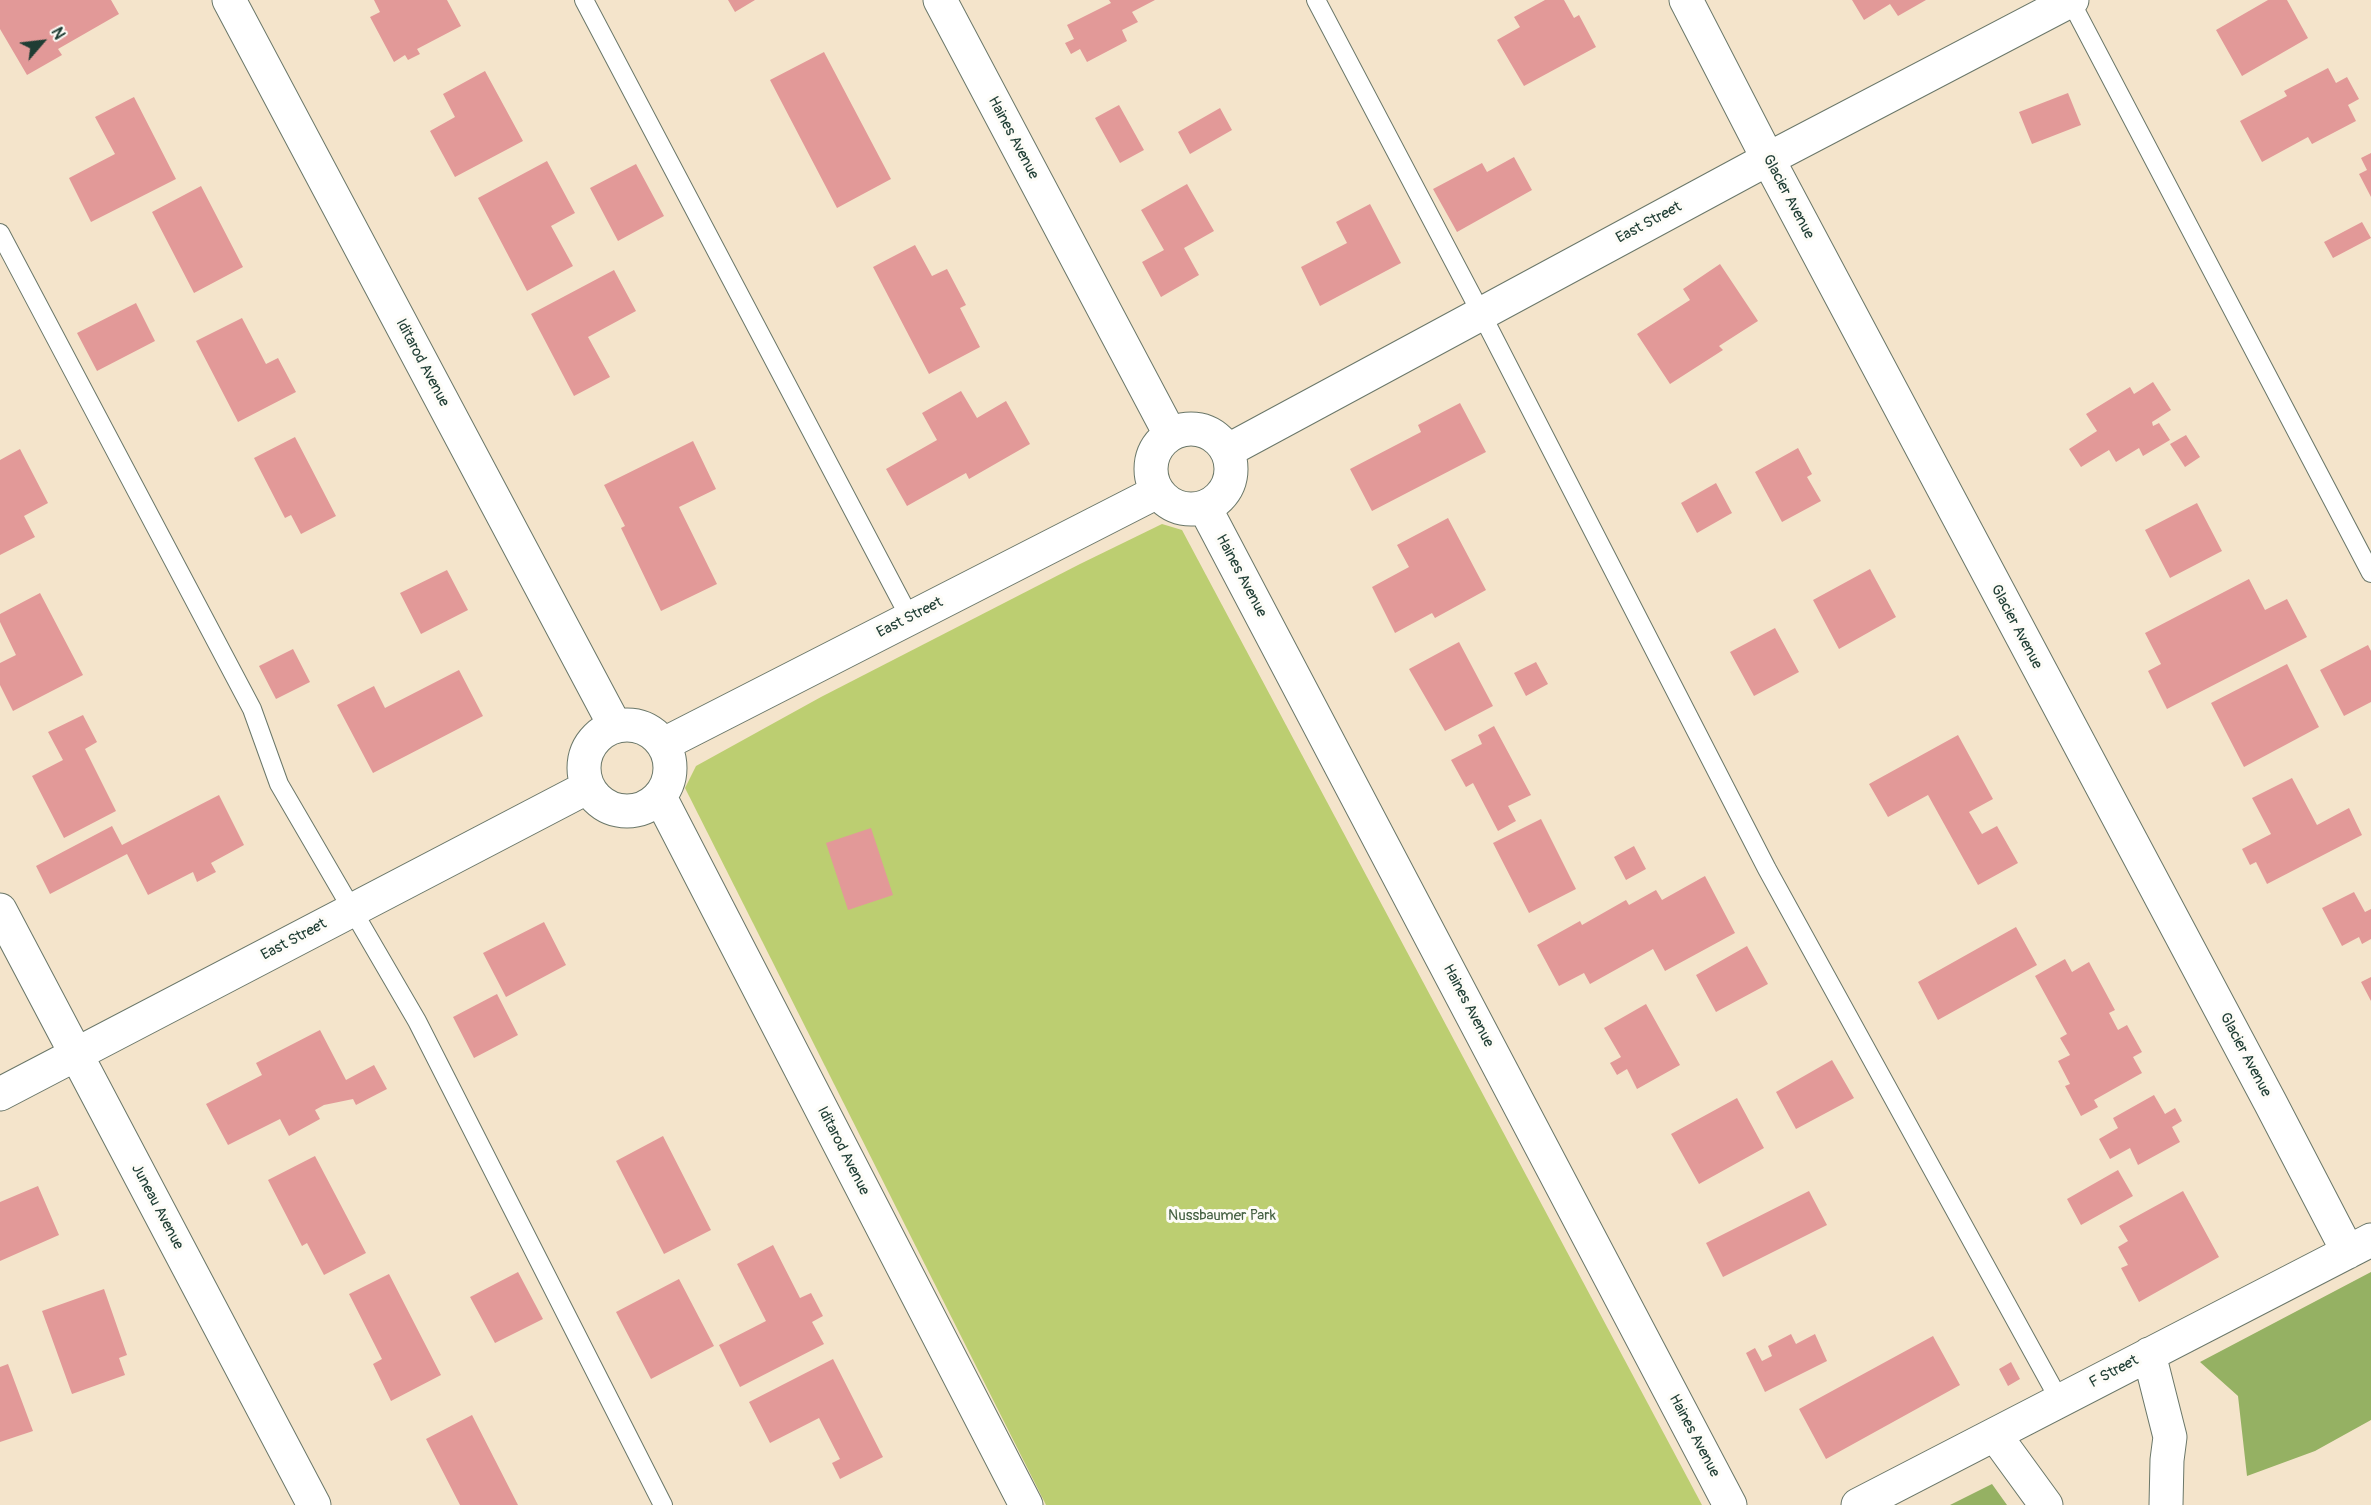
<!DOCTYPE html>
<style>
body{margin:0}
#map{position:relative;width:2371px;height:1505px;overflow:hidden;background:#f4e4cb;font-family:Pangolin,sans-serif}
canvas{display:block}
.north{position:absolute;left:12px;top:12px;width:60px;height:60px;-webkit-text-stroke:4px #fdfcf7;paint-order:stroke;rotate:62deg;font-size:16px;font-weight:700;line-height:24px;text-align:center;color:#1f3d34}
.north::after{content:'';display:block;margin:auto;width:21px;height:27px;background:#1f3d34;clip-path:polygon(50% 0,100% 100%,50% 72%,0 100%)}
</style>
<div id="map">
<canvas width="2371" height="1505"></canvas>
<div class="north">N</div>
</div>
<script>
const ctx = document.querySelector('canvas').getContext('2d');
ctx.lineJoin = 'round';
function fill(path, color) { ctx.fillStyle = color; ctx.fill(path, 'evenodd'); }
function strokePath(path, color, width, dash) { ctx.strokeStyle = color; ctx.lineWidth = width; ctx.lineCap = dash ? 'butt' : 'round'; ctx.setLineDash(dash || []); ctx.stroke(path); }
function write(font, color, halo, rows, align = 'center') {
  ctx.font = font + ' Pangolin,sans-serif'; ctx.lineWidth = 6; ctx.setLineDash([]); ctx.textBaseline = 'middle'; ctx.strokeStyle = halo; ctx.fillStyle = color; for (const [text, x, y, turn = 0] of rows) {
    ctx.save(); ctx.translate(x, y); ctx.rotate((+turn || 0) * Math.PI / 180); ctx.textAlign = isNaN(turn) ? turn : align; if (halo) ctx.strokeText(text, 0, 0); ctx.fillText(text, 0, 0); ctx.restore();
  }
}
const green = new Path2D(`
 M1162 524 1182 530 1702 1505H1046L685 788 696 766 821 697 1080 564Z`);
const forest = new Path2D(`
 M2371 1272V1420L2315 1451 2247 1476 2238 1396 2200 1362Z
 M1992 1484 2007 1505H1950Z`);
const building = new Path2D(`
 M0 0H111L119 14 58 49 62 55 27 75 0 29Z
 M374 0H447L461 26 417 49 420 54 408 60 405 55 394 62 370 17 380 12Z
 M728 0H755L735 12Z
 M1109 0H1155L1132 12 1138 22 1122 30 1127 41 1087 62 1080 49 1071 54 1065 43 1074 39 1067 25 1111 3Z
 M1545 0H1564L1574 18 1579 15 1596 47 1524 86 1497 40 1520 27 1514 17Z
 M1852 0H1926L1898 16 1890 4 1864 20Z
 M2268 0H2287L2308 38 2242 76 2216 30Z
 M824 52 891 179 837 208 770 80Z
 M2328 68 2336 83 2347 77 2359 99 2348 105 2356 121 2312 144 2308 137 2262 162 2240 121 2287 96 2284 91Z
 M485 71 523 141 455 177 430 131 455 117 443 94Z
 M2068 93 2081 125 2032 144 2019 112Z
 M134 97 176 179 91 222 69 178 115 154 95 117Z
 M1119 105 1144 150 1120 163 1095 118Z
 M1220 108 1232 130 1190 154 1178 132Z
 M2371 153V197L2359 174 2367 170 2361 158Z
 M1514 157 1532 190 1457 232 1433 189 1482 163 1487 172Z
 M547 161 575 213 551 226 573 266 527 291 478 198Z
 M636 164 664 216 618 241 590 188Z
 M1187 184 1214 231 1184 248 1199 275 1161 297 1142 262 1164 250 1141 210Z
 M201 186 243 267 194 293 152 212Z
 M1370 204 1401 263 1320 306 1301 267 1347 243 1336 222Z
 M2362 222 2371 238 2333 258 2324 242Z
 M915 245 932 276 947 269 966 305 960 308 980 347 929 374 873 267Z
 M1720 264 1758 321 1719 346 1723 350 1670 384 1637 334 1690 300 1683 289Z
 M614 270 636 311 588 337 610 377 574 396 531 314Z
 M136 303 155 341 97 371 77 333Z
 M242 318 266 364 278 358 296 392 238 422 196 341Z
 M2153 382 2171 410 2152 422 2153 426 2159 423 2170 440 2143 456 2139 448 2116 462 2109 450 2081 467 2069 449 2097 431 2086 414 2130 387 2134 394Z
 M961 391 977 418 1006 401 1030 444 969 479 966 473 907 506 886 469 937 440 922 413Z
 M1460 403 1486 452 1372 511 1350 469 1421 432 1418 425Z
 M2186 435 2200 457 2185 467 2170 444Z
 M295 437 336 516 301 534 291 515 285 518 254 458Z
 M693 441 716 489 679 507 717 584 661 611 621 528 625 526 604 485Z
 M1798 448 1812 474 1807 477 1821 501 1782 522 1755 472Z
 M20 449 48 503 24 516 35 537 0 555V460Z
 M1716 483 1732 513 1697 533 1681 503Z
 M2197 503 2222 551 2170 578 2145 530Z
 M1448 518 1486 590 1435 618 1432 613 1395 633 1372 587 1409 567 1397 545Z
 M1870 569 1896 617 1839 649 1813 600Z
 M447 570 468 610 421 634 400 593Z
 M2249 579 2265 610 2287 599 2307 637 2167 709 2148 671 2161 664 2145 633Z
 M40 593 83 675 13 711 0 685V663L16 655 0 622V614Z
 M1775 628 1799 672 1754 696 1730 652Z
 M1459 642 1493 706 1445 731 1409 669Z
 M2368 645 2371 651V702L2344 716 2320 670Z
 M293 649 310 682 276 699 259 666Z
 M1536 662 1548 684 1526 696 1514 673Z
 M2287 664 2319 727 2244 767 2211 703Z
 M459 670 483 716 373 773 337 705 374 686 385 708Z
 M83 715 97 742 85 749 116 811 64 838 32 776 63 760 48 732Z
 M1494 726 1531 795 1508 806 1516 821 1498 831 1473 783 1466 787 1451 760 1482 744 1478 735Z
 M1958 735 1993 799 1969 812 1982 834 1997 826 2018 863 1978 885 1928 795 1888 817 1869 784Z
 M2292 778 2317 825 2349 808 2362 835 2267 884 2256 862 2250 865 2242 849 2271 834 2252 798Z
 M219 795 244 845 211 863 216 872 197 882 193 872 148 895 127 854 50 894 36 866 112 826 122 845Z
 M1541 819 1576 889 1529 913 1493 843Z
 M871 828 893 895 848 910 826 843Z
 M1634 846 1646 869 1626 880 1614 857Z
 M1705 876 1735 933 1665 971 1653 949 1590 984 1584 973 1559 986 1537 945 1580 921 1582 925 1626 900 1629 905 1656 890 1662 900Z
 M2354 892 2365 912 2371 909V939L2362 944 2359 937 2342 946 2322 908Z
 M544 922 566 965 506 997 483 953Z
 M2016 927 2037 965 1938 1020 1918 982Z
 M1747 946 1768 984 1716 1012 1696 975Z
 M2065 959 2072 972 2089 962 2115 1010 2109 1013 2118 1030 2127 1025 2142 1052 2133 1057 2142 1073 2094 1100 2098 1107 2081 1116 2065 1086 2070 1084 2058 1061 2070 1055 2060 1038 2067 1034 2035 976Z
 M2371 977V1001L2361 982Z
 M497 994 518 1035 474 1058 453 1017Z
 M1646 1004 1680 1065 1637 1089 1627 1069 1617 1075 1610 1063 1621 1057 1604 1028Z
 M320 1030 346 1080 374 1065 387 1089 356 1105 353 1099 324 1105 315 1110 320 1119 289 1136 280 1119 228 1145 206 1104 262 1075 256 1063Z
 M1832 1060 1854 1098 1796 1129 1776 1092Z
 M2154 1095 2165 1114 2175 1108 2182 1121 2172 1127 2180 1142 2138 1165 2130 1148 2110 1159 2099 1139 2118 1128 2113 1118Z
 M1737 1098 1764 1148 1699 1184 1671 1134Z
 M663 1136 711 1230 664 1254 616 1161Z
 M315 1156 366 1253 324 1275 307 1243 302 1246 268 1180Z
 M2118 1170 2133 1196 2081 1225 2067 1199Z
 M38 1186 59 1235 0 1261V1202Z
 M1809 1191 1827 1225 1723 1277 1706 1243Z
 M2183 1191 2219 1257 2139 1302 2121 1268 2128 1265 2118 1247 2128 1241 2119 1226Z
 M773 1245 800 1298 811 1293 823 1316 812 1322 824 1344 740 1387 719 1345 766 1321 737 1264Z
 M518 1272 543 1319 495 1343 470 1297Z
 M389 1274 441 1375 391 1401 373 1364 382 1359 349 1294Z
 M679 1279 714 1346 651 1379 616 1312Z
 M104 1289 127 1355 119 1358 125 1375 72 1394 42 1311Z
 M1791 1334 1796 1344 1815 1334 1827 1361 1765 1392 1746 1353 1755 1348 1762 1361 1772 1356 1768 1346Z
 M1933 1336 1960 1385 1826 1459 1799 1409Z
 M833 1359 883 1457 840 1479 832 1463 840 1459 819 1418 770 1443 749 1402Z
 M2011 1362 2020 1379 2008 1386 1999 1369Z
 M8 1364 33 1431 0 1442V1367Z
 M472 1415 518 1505H460L426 1439Z`);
const service = new Path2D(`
 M584 0 910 618
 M1316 0 1481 313 1767 869 2060 1401
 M2070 0 2371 573
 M0 233 252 709 279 784 417 1021 663 1505`);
const minor = new Path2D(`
 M229 0 615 726
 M940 0 1170 434
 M1686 0 1768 159 2270 1102 2348 1252
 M1151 469a40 40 0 1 1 80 0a40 40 0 1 1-80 0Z
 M1227 451 1768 159 2072 0
 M1205 508 1730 1505
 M584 768a43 43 0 1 1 86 0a43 43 0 1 1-86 0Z
 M664 744 1157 492
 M660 797 1026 1505
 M0 910 314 1505
 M0 1094 588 787
 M2149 1354 2170 1437 2167 1460 2166 1505
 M1995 1435 2046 1505
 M1858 1505 2371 1240`);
const streetNames = [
 ["Haines Avenue",1013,138,62],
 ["Glacier Avenue",1788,197,62],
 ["East Street",1649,223,-28],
 ["Iditarod Avenue",422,363,62],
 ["Haines Avenue",1241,576,62],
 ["East Street",910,618,-27],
 ["Glacier Avenue",2016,627,62],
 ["East Street",294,940,-28],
 ["Haines Avenue",1468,1006,62],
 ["Glacier Avenue",2245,1055,62],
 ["Iditarod Avenue",843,1151,63],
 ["Juneau Avenue",157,1207,62],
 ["F Street",2114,1372,-28],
 ["Haines Avenue",1694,1436,62]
];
const parkNames = [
 ["Nussbaumer Park",1222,1216]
];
fill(green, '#bcce71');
fill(forest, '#95b163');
fill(building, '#e29998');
strokePath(service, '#6a7769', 20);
strokePath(minor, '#6a7769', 35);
strokePath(service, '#fff', 18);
strokePath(minor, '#fff', 33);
write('15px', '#1f3d34', '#fdfcf7', streetNames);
write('15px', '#466143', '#fdfcf7', parkNames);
</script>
